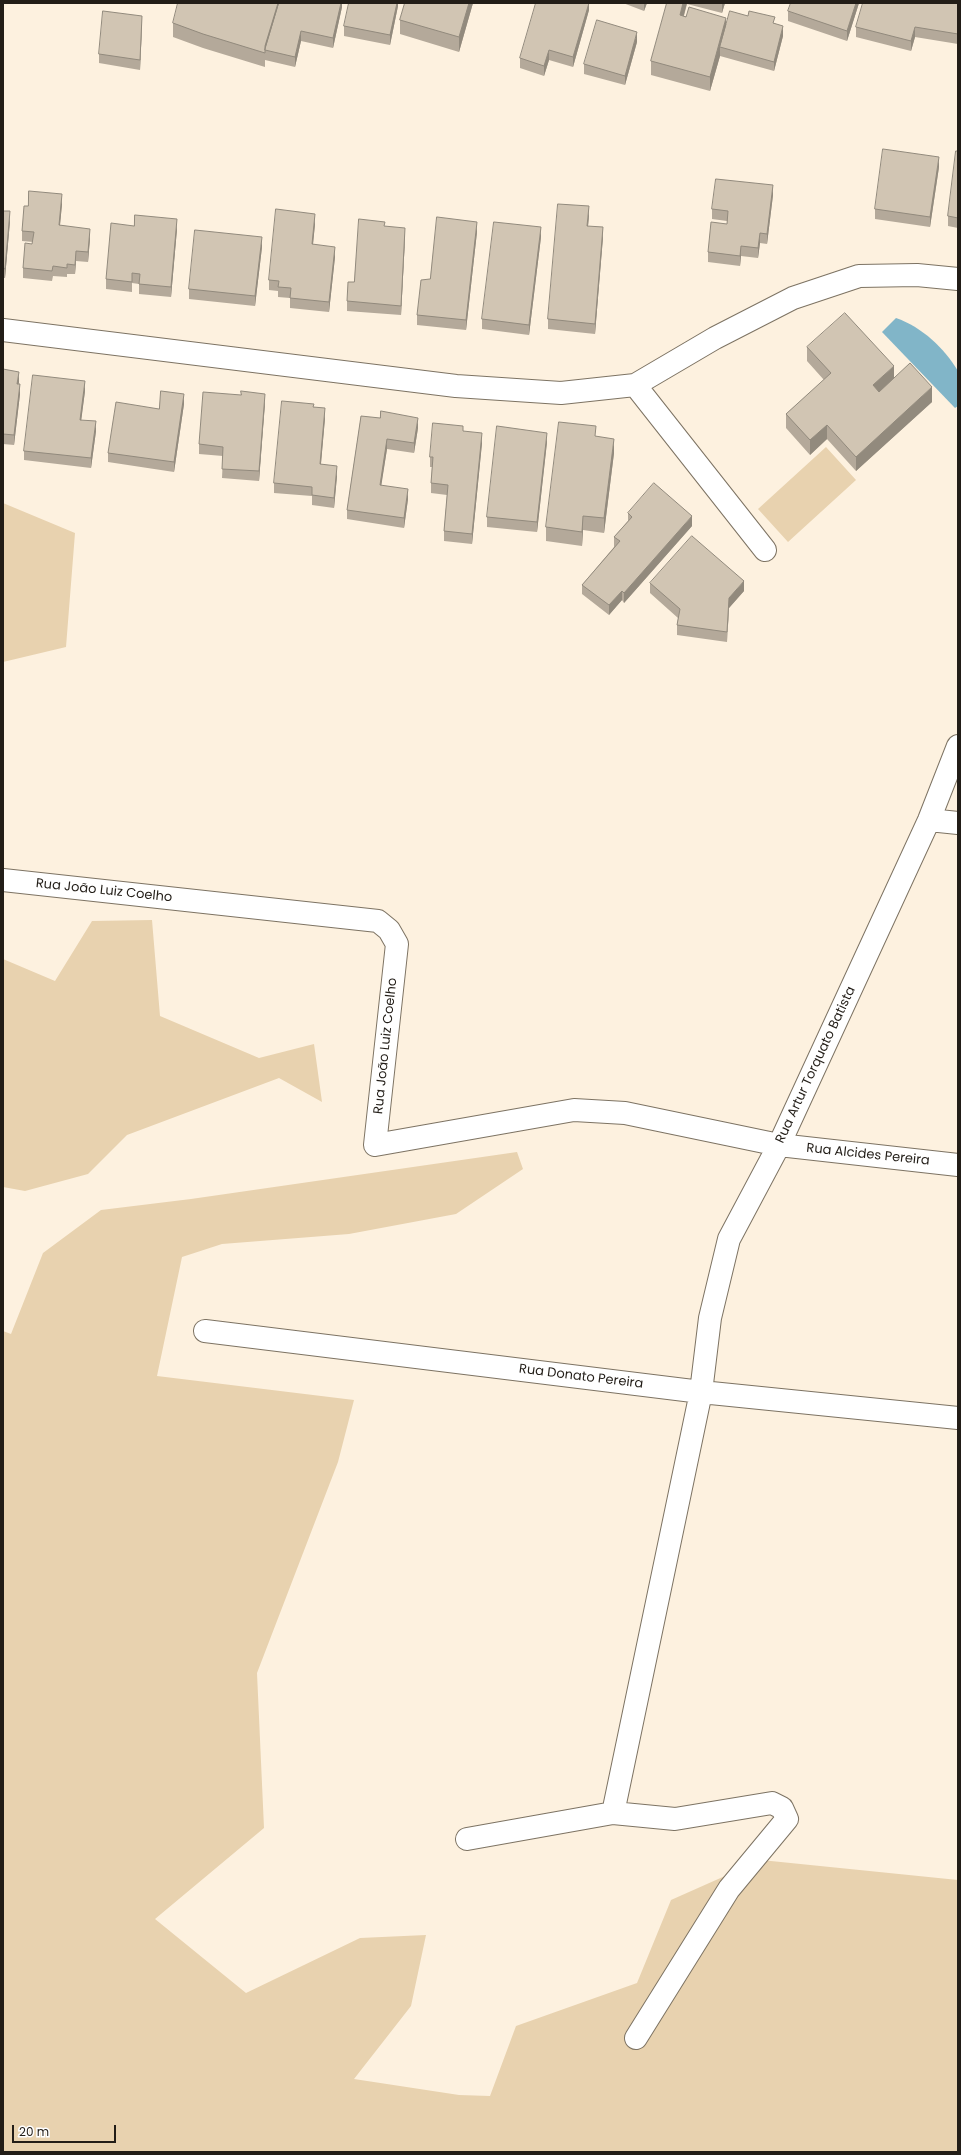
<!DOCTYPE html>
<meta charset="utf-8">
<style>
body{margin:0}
#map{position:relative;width:961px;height:2155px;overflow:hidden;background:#fdf1df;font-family:Poppins,sans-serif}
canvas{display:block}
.frame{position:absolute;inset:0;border:4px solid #221d17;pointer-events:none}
.scale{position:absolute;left:12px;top:2125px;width:104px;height:18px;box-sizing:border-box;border:2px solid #221d17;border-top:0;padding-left:5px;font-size:12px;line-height:14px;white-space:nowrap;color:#221d17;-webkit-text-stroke:3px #fff;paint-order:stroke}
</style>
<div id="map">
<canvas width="961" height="2155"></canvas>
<div class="frame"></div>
<div class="scale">20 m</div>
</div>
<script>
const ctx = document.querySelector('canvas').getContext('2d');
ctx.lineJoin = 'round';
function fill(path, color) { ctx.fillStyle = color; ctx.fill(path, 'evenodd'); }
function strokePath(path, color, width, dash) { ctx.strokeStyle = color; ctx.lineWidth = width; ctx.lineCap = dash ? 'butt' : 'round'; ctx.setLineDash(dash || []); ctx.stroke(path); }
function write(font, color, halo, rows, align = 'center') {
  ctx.font = font + ' Poppins,sans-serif'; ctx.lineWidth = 3; ctx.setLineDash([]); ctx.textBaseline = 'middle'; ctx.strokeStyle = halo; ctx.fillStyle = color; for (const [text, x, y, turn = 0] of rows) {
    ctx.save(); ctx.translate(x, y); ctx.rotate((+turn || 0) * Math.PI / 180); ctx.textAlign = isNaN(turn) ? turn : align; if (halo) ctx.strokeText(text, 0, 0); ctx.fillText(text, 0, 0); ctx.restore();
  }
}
const green = new Path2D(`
 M826 447 856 480 788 542 758 509Z
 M3 503 75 533 66 647 3 662Z
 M152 920 160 1016 259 1058 314 1044 322 1102 279 1078 127 1135 88 1174 25 1191 3 1187V959L55 981 92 921Z
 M517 1152 523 1169 456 1214 349 1234 222 1244 182 1257 157 1376 354 1400 338 1462 257 1673 264 1828 155 1919 246 1993 360 1938 426 1935 411 2006 354 2079 459 2095 490 2096 516 2026 637 1983 671 1900 761 1860 958 1880V2152H3V1331L11 1334 43 1253 101 1210 191 1199Z`);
const water = new Path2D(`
 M896 318C922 327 944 348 958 371V406L955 408 882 332Z`);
const minor = new Path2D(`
 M3 330 456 386 561 393 635 385 715 338 793 298 859 276 917 275 958 279
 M635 385 765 550
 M929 820 958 823
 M3 880 378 921 389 930 397 944 375 1145 574 1110 625 1113 779 1145 958 1165
 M205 1331 701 1392 958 1418
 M613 1813 701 1392 710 1318 729 1239 779 1145 929 820 958 746
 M467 1839 613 1813 675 1819 772 1803 782 1808 787 1819 729 1889 636 2038`);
const wall = new Path2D(`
 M342 3V7L333 48 301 41 295 67 265 60V67L203 48 173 37V23Z
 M398 3V6L390 45 344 36V26Z
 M405 3H473L459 52 400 34V20Z
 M589 3V10L573 67 549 60 544 76 520 68V58Z
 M623 3H647L644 11Z
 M667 3H725L722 13 687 4 684 16 726 24 775 23 783 36 774 71 720 56 710 91 651 75V61Z
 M859 3 847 41 788 21V11Z
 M958 3V44L915 37 911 51 856 37V27Z
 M142 25 140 70 99 63V54Z
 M637 42 625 85 584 74V64Z
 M958 151V228L948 226V216Z
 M939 167 930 227 875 219V209Z
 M773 195 767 244 760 243 758 258 741 256 740 266 708 262V252L727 224V221L712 219V209Z
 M62 204 60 225 90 238 88 262 76 261 75 274H67V277L53 276 52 281 23 278V268L32 244 33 242 22 241V231L28 206Z
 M3 211 10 221 5 278H3Z
 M589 216 588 226 603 237 595 334 548 329V319Z
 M315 224 313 244 335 257 329 312 290 308V298L278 297V291L269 290V280Z
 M385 226 405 238 401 315 347 311V301L354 282Z
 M177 229 171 297 139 294V284L132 283V292L106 289V279Z
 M477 232 466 330 417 325V315L430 279Z
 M541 237 529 335 482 329V319Z
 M262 247 255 306 189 299V289Z
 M807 347 894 379 932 402 856 471 827 439 810 455 786 428V414L824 380 807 361Z
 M3 369 19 382 18 384 20 394 14 445 3 444Z
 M85 391 81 420 96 431 91 468 24 460V451Z
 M265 403 259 481 222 478 223 456 199 454V444Z
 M184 404 174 472 108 462V453L159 409Z
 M314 407 325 418 321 464 337 476 334 508 312 505V496L274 493V483Z
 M361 416 418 428 414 453 387 449 381 485 408 499 404 528 347 519V510Z
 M463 431 482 443 472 544 444 541V531L447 495 431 493V483L432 467H430V457Z
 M596 436 614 453 604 533 583 530 582 546 546 541V527Z
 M547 442 537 532 487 527V517Z
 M628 513 692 526 624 603 622 600 609 615 582 594V585L614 547V537L628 521Z
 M650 583 744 591 729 608 727 642 677 635V625L678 618 650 593Z`);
const shadedWall = new Path2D(`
 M278 3H282L265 50V67V46Z
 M341 3H342V7L333 48V38Z
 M397 3H398V6L390 45V35Z
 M469 3H473L459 52V37Z
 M589 3V10L573 67V57Z
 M644 3H647L644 11Z
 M683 3H687L680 29V15Z
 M722 3H725L722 13Z
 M856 3H859L847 41V31Z
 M142 16V25L140 70V60Z
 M726 18V32L720 47V56L710 91V77Z
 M783 26V36L774 71V62Z
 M915 27V37L911 51V41Z
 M301 31V41L295 67V57Z
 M637 32V42L625 85V76Z
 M549 50V60L544 76V66Z
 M939 157V167L930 227V217Z
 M773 185V195L767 244V234Z
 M62 194V204L59 235V225Z
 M589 206V216L587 236V226Z
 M10 211V221L5 278V269Z
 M315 214V224L312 254V244Z
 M177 219V229L171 297V287Z
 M477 222V232L466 330V320Z
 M541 227V237L529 335V325Z
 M603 227V237L595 334V324Z
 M405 228V238L401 315V306Z
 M90 229V238L88 262V252Z
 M760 233V243L758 258V248Z
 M262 237V247L255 306V296Z
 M741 246V256L740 266V256Z
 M335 247V257L329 312V302Z
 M76 251V261L75 274V265Z
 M894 366V380L873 399V385Z
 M19 372V382L17 394V384Z
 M85 381V391L80 430V420Z
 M20 384V394L14 445V435Z
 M932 387V402L856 471V457Z
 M184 394V404L174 472V462Z
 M265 394V403L259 481V471Z
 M325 408V418L320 474V464Z
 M418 418V428L414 453V443Z
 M96 421V431L91 468V458Z
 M827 425V439L810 455V440Z
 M482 433V443L472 544V534Z
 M547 433V442L537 532V522Z
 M387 439V449L380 494V485Z
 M614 439V453L604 533V518Z
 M337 466V476L334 508V498Z
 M408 489V499L404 528V518Z
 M583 516V530L582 546V532Z
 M692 516V526L624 603V593Z
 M744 581V591L729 608 727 642 729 598Z
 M622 591V600L609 615V605Z`);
const building = new Path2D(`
 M178 3H278L265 46V53L203 34 173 23Z
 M279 3H341L333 38 301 31 295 57 265 50Z
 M349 3H397L390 35 344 26Z
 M405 3H469L459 37 400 20Z
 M536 3H589L573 57 549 50 544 66 520 58Z
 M667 3H683L680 15 686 17 689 7 726 18 710 77 651 61Z
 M791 3H856L847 31 788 11Z
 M863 3H958V34L915 27 911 41 856 27Z
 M103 11 142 16 140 60 99 54Z
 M730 11 748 16 749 11 775 17 773 23 783 26 774 62 720 47Z
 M597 20 637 32 625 76 584 64Z
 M883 149 939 157 930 217 875 209Z
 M956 151H958V218L948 216Z
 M716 179 773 185 767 234 760 233 758 248 741 246 740 256 708 252 711 222 727 224 728 211 712 209Z
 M29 191 62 194 59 225 90 229 88 252 76 251 75 265 67 264V268L53 266 52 271 23 268 25 243 32 244 34 232 22 231 24 206H28Z
 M558 204 589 206 587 226 603 227 595 324 548 319Z
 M276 209 315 214 312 244 335 247 329 302 290 298 291 288 278 287 279 281 269 280Z
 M3 211H10L5 269 3 268Z
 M135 215 177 219 171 287 139 284 140 274 132 273V282L106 279 111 223 134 226Z
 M437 217 477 222 466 320 417 315 421 280 430 279Z
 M359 219 385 222 384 226 405 228 401 306 347 301 348 282H354Z
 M494 222 541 227 529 325 482 319Z
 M195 230 262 237 255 296 189 289Z
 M845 313 894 366 873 385 879 392 910 363 932 387 856 457 827 425 810 440 786 414 831 373 807 347Z
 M3 369 19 372 17 384H20L14 435 3 434Z
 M33 375 85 381 80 420 96 421 91 458 24 451Z
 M161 391 184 394 174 462 108 453 116 402 159 409Z
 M241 391 265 394 259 471 222 469 223 447 199 444 203 392 241 395Z
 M282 401 314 404 313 407 325 408 320 464 337 466 334 498 312 495V487L274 483Z
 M381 411 418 418 414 443 387 439 380 485 408 489 404 518 347 510 361 416 380 418Z
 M559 422 596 426 595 436 614 439 604 518 583 516 582 532 546 527Z
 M433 423 463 426V431L482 433 472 534 444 531 448 485 431 483 433 457H430Z
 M497 426 547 433 537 522 487 517Z
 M654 483 692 516 624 593 622 591 609 605 582 585 620 541 614 537 632 517 628 513Z
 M692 536 744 581 729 598 727 632 677 625 680 609 650 583Z`);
const streetNames = [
 ["Rua João Luiz Coelho",104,891,6],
 ["Rua João Luiz Coelho",386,1046,-84],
 ["Rua Artur Torquato Batista",816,1065,-65],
 ["Rua Alcides Pereira",868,1155,6],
 ["Rua Donato Pereira",581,1377,7]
];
fill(green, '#e8d2af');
fill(water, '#81b5c8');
strokePath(minor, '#7d7363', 24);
strokePath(minor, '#fff', 22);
fill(wall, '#b4a99a');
fill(shadedWall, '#928a7d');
fill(building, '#d1c5b3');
strokePath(building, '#928a7d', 1);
write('13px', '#221d17', '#fff', streetNames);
</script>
